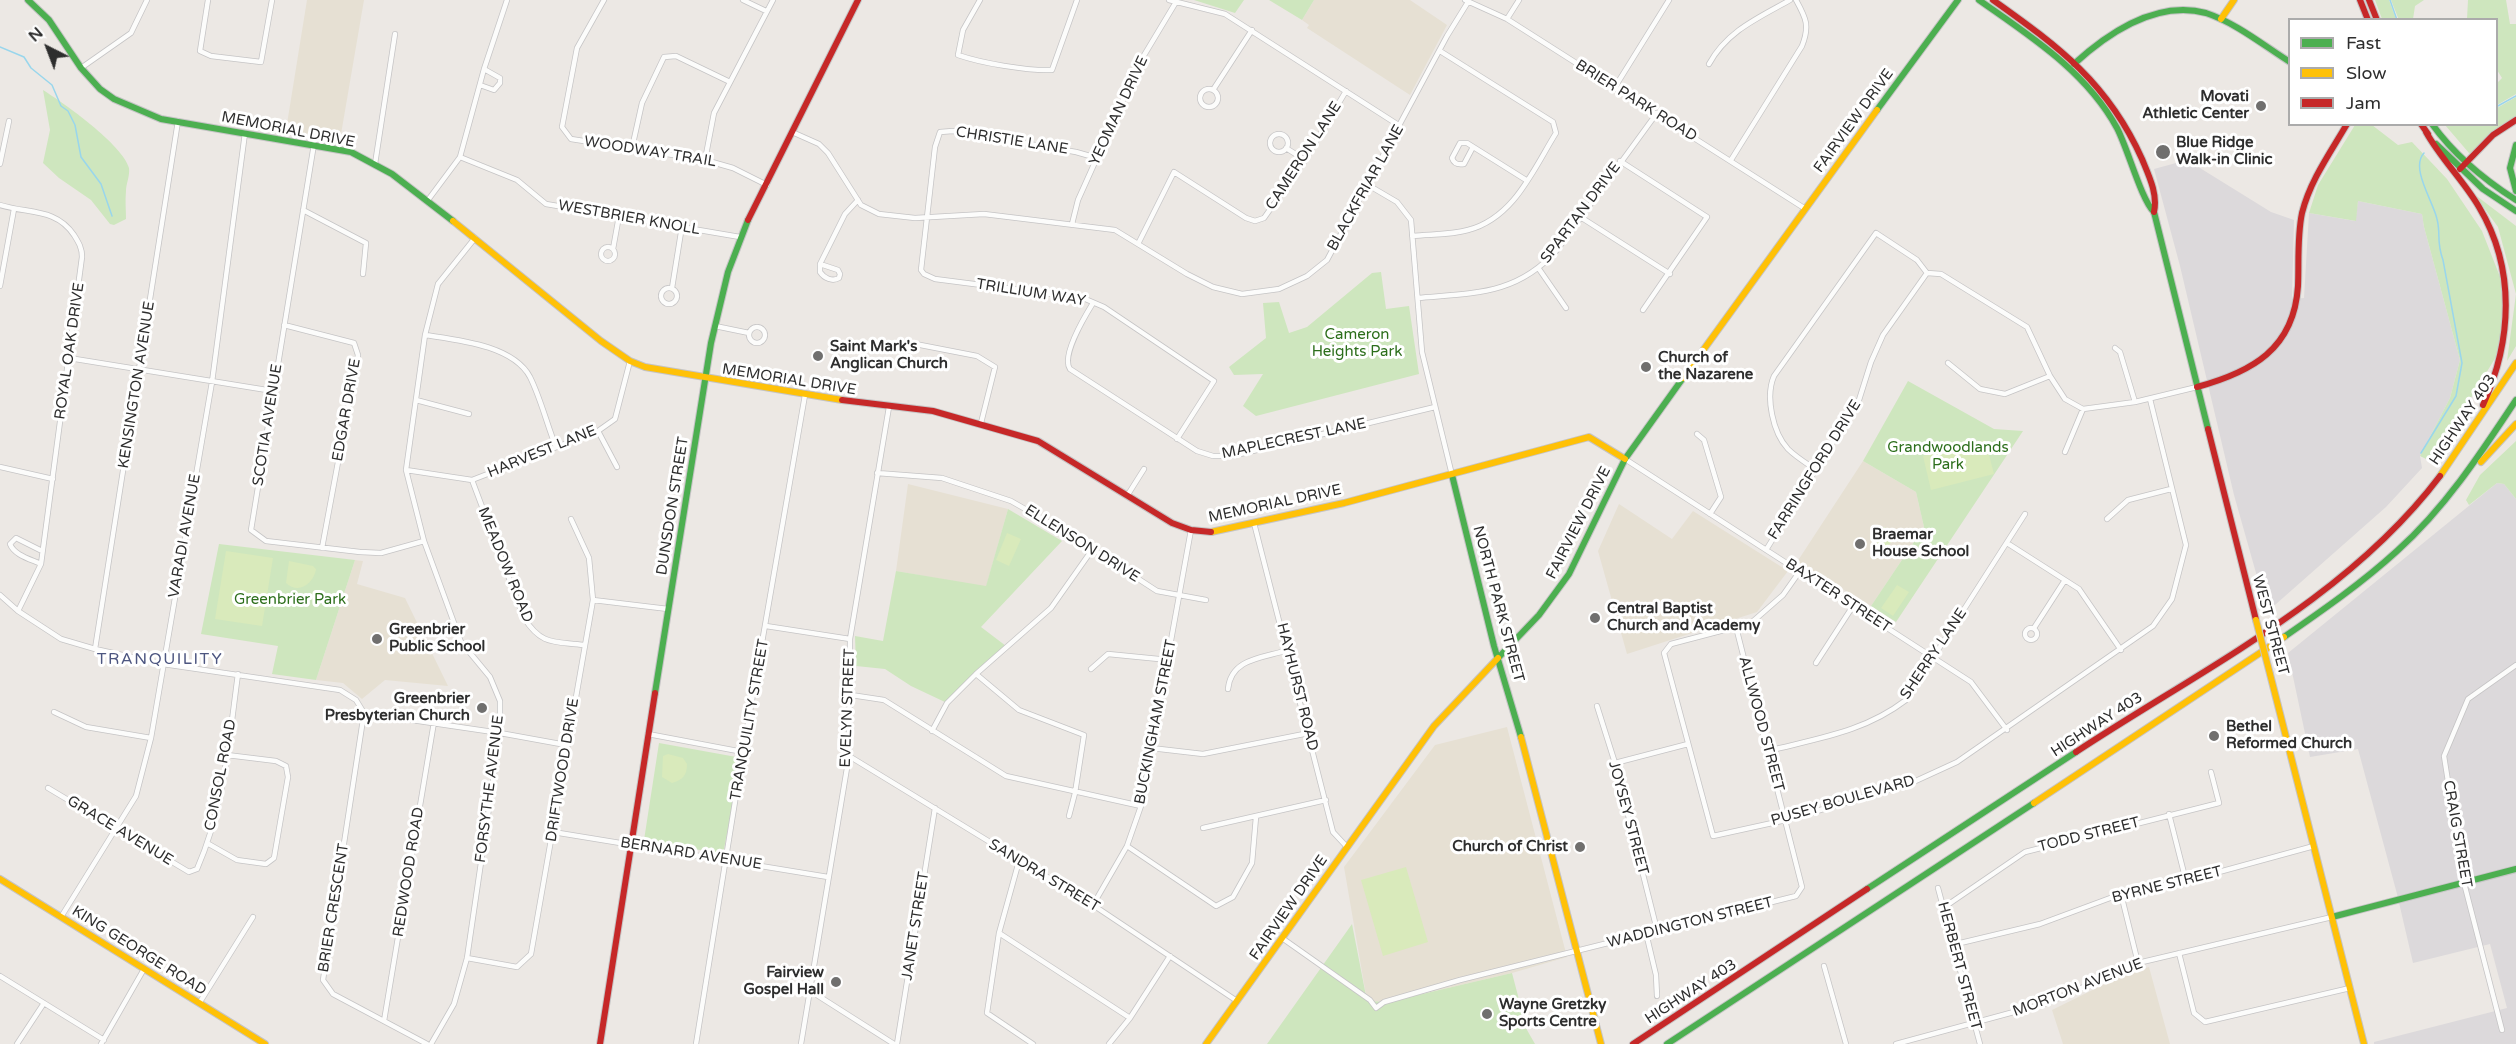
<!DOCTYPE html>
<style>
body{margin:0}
#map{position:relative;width:2516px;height:1044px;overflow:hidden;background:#ece8e4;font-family:"Varela Round",sans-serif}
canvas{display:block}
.legend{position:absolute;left:2288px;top:18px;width:210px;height:108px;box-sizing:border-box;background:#fff;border:2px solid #ababab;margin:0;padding:8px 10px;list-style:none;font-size:18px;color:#2e2e2e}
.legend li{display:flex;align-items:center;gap:12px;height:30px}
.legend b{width:30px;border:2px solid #ababab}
.north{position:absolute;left:18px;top:18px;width:60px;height:60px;-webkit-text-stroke:4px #fff;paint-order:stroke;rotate:318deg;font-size:16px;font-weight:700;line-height:24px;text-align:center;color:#2e2e2e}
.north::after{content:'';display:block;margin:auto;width:21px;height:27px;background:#2e2e2e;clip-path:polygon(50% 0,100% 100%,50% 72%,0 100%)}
</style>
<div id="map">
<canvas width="2516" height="1044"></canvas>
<ul class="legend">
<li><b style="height:8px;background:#4caf50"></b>Fast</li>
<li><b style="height:8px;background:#ffc107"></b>Slow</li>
<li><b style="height:8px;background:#c62828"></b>Jam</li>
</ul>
<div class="north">N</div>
</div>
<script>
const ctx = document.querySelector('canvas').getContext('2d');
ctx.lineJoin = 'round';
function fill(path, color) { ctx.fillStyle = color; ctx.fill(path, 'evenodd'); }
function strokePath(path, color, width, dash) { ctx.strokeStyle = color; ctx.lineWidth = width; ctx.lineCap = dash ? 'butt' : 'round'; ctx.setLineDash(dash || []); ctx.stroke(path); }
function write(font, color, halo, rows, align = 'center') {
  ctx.font = font + ' "Varela Round",sans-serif'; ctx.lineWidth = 6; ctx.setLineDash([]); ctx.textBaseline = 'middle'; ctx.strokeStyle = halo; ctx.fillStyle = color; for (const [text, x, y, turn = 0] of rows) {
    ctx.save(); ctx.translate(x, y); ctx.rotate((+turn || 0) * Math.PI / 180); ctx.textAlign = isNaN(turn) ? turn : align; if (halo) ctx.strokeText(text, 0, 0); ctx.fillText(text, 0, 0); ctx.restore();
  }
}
const industrial = new Path2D(`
 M2187 160 2271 212 2294 220 2292 299 2304 298 2309 213 2355 221 2358 201 2422 214 2424 227 2460 360 2450 398 2420 456 2422 468 2386 507 2267 612 2234 495 2180 266 2154 169Z
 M2497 483 2504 484 2516 499V1044H2374V1042L2507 1008 2490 944 2413 963 2397 894 2358 749 2310 757 2288 653Z`);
const education = new Path2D(`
 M307 0H364L340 140 286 130Z
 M1314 0H1410L1447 25 1410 95 1307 28 1309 25 1302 20Z
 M1863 461 1916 492 1924 527 1871 606 1797 562Z
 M908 484 1008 509 986 587 896 571Z
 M1619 504 1672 539 1693 511 1788 571 1757 612 1627 654 1598 551Z
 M355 560 363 561 357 584 405 598 448 686 385 680 362 699 343 683 316 680Z
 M1507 727 1567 957 1512 973 1388 1002 1367 1001 1344 867 1435 745Z
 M2149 967 2170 1044H2063L2052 1010 2125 974Z`);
const green = new Path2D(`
 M1194 0H1244L1235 13Z
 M1269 0H1314L1302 20Z
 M2375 0H2389L2396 19H2382Z
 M2391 0H2424L2415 6 2413 19 2399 20Z
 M2468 0H2506L2510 24H2516V94L2497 105V83L2502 78 2497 70 2496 20 2467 19Z
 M43 90C64 103 123 145 129 168 130 176 126 184 126 191 125 201 126 210 126 219L114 225 110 224 91 200 59 178 43 163 50 130Z
 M2516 97V117L2473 152 2469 153 2445 125 2496 124 2497 108Z
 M2355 125H2372L2398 145 2412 142 2447 179 2482 231 2504 287 2505 342 2432 462 2420 456 2450 398 2460 360 2424 227 2422 214 2358 201 2356 221 2309 213 2318 185Z
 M2474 194 2516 226V346L2507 361 2516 294 2498 227Z
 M1381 272 1386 309 1409 306 1419 374 1256 416 1243 406 1263 374 1234 375 1229 367 1266 338 1263 303 1279 302 1289 333 1307 327 1372 273Z
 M1908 381 1994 429 2023 431 1896 622 1871 606 1924 527 1916 492 1863 461Z
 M2516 441V499L2504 484 2497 483 2469 505 2466 500 2480 475Z
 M1008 509 1062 541 981 627 1006 646 947 703 911 686 885 669 856 666 855 636 883 641 896 571 986 586Z
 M219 544 355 560 316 680 272 674 278 646 201 634Z
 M659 743 742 758 723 854 644 840Z
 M1352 924 1367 1001 1388 1002 1512 973 1527 1030 1535 1044H1267Z`);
const pitch = new Path2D(`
 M1985 440 1994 474 1931 490 1923 456Z
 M1881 527 1893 529 1896 537 1884 550 1878 548 1876 532Z
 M1007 533 1021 539 1009 566 996 560Z
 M226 551 273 558 262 626 215 619Z
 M289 561 313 566 316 569C314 583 299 595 286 583Z
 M1897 585 1909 592 1893 616 1881 608Z
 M668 754 683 758 687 764C687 775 683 780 672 783L662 777 663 756Z
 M1406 867 1428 942 1383 956 1361 880Z`);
const stream = new Path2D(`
 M2390 0 2397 20
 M0 47 24 57 31 68 52 85 61 106 68 111 75 125 81 157 101 184 112 216
 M2496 107 2516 96
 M2421 453 2456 396 2462 363 2443 260C2436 241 2441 234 2437 219 2433 201 2410 168 2424 153`);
const street = new Path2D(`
 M208 0 200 51 211 56 261 62 272 0
 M604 0 577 48 562 127 571 139 705 160 733 168 767 185
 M743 0 766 11
 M980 0 963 30 958 55C981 63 1027 71 1052 70L1077 0
 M1169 0 1225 14 1400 126
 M1465 0 1507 19 1804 208
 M1507 19 1519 0
 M1709 64C1727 31 1758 18 1790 0
 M81 68 131 33 147 0
 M480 85 494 90 500 83V78L484 69
 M1615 87 1669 0
 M1200 98a9 9 0 1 1 18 0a9 9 0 1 1-18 0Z
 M1213 90 1252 30
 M792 132 819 144 828 153 861 205 879 214 915 218 984 214 1115 230 1187 274 1213 287 1242 294 1279 289 1307 276 1327 260 1447 36 1468 2
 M1270 143a9 9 0 1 1 18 0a9 9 0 1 1-18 0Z
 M314 144 251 530 266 541 360 552 381 553 424 541
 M1473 147 1464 164C1458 165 1454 164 1452 158L1460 143H1467L1526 180
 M632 148 642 103 664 57 676 56 730 82
 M1286 148 1305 160
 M460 157 517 180 546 204 740 237
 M1097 158 1076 152 953 131 940 132 935 147 921 270 924 274 935 279 1083 298 1104 307 1214 381 1177 439
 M705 160 714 113 773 0
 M1731 160 1802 46C1810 26 1806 18 1796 0
 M1620 161 1707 217 1643 310
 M0 164 9 121
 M375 164 395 34
 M1368 185 1397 202 1411 220 1422 352 1452 475
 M428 200 460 157 484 69 507 0
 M0 205C29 214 56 208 74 235 79 243 82 248 82 257L41 564 18 611
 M303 210 366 243 363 274
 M1582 218 1670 274
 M1072 224 1078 200 1140 62 1176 2
 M1412 236C1430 234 1451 235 1468 230 1514 218 1533 170 1556 133L1553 122 1440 51
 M1138 244 1174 172 1246 218 1255 221 1264 218 1305 160 1346 91
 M601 254a7 7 0 1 1 14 0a7 7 0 1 1-14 0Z
 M613 249 619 216
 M820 264 838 270 840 274 839 278C832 282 824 278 820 272V264L845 214 858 200
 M1539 269 1566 308
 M1927 273 1941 274 2027 327 2050 376 2065 399 2083 409 2135 402 2197 387
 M0 286 14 209
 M672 288 682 226
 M661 296a8 8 0 1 1 16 0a8 8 0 1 1-16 0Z
 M1418 298C1474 293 1517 295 1557 250L1657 113
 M1093 303C1085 316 1061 356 1070 369L1197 451 1213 456H1232L1435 407
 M284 325 354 343 358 355 322 548
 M715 326 749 333
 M749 335a8 8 0 1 1 16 0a8 8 0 1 1-16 0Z
 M425 335C457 340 513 345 530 377 541 399 547 425 556 447
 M905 342 977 356 995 367 981 423
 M2115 348 2120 352 2135 402
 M69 358 273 391
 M1948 363 1980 389 2005 394 2050 376
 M416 400 469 414
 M598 431 617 467
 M1697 434 1704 440 1721 497 1710 514
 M2065 452 2083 409
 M1625 459 1971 682 2007 730
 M0 467 53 479
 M1815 469C1806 463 1796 457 1788 449 1773 433 1765 397 1774 376L1876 233 1917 260 1927 273
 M406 470 472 480 598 431 615 419 630 361
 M877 473 942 478 1011 501 1069 534 1157 591 1206 600
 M472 480 524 618C542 646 554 641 584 645
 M1127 496 1144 469
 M2107 519 2128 500 2171 489
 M1254 523 1333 832 1347 847
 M2007 543 2079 589 2121 650
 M1766 550 1859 400 1871 362 1883 335 1927 273
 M41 564C30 559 14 555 10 544L16 538 42 551
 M1800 571 1783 595 1751 623 1671 644 1664 653 1713 836 1786 820 1909 784 1957 762 2153 626 2172 599 2186 545 2150 399
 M0 595 18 611 61 639 95 649 163 664 340 690 356 700 364 713
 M593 600 668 609
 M766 626 850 639
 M2034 628 2065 580
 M2025 634a6 6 0 1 1 12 0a6 6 0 1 1-12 0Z
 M95 649 178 121
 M1816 663 1853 606
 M1091 669 1108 654 1169 660
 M976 674 1019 710 1084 735 1075 793 1069 816
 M1228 689C1231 658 1263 658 1288 650
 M851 695 884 700 1006 776 1141 806
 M1597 706 1615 763 1657 930
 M54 712 86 727 151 738
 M364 713 323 980 333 994 427 1044
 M364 713 500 733 566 745
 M932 731 947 703 976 674 1051 608 1092 550
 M648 734 743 752
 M1151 748 1203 754 1309 733
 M1768 751C1819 738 1864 732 1906 700L2025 514
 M849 756 1093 905 1237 1001
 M1615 763 1688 744
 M48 788 189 872 197 869C224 808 229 740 238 674
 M2169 814 2186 881
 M1203 828 1326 800
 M553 832 828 877
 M207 843 237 860 266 864 274 858 288 777 286 766 276 761 227 755
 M1127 846 1216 906 1233 897 1252 863 1256 817
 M1019 861 999 933 987 1013 1033 1044
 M1938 888 1980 1044
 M2121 894 2138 963
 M1093 905 1127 846 1141 806 1191 530
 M1943 908 2025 852 2219 803 2211 772
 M61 917 136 796 151 738 212 382 245 133
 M999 933 1130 1018
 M1646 933 1656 975 1657 996
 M1282 938 1370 1000 1376 1008 1384 1002 1460 980 1796 896 1802 887 1736 627
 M1952 945 2040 924 2121 894 2186 881 2314 846
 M2179 953 2194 1013 2205 1022 2350 988
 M467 958 517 967 531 954 593 600 589 558 571 519
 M1824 966 1846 1044
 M0 976 104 1040
 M809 990 894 1044
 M200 1002 253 917
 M384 1021 434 722
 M2502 1030 2464 883 2444 756 2468 699 2516 665
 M17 1044 44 1003
 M101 1044 144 969
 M431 1044 454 1004 467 958 500 733V701L490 677 461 642 424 541 406 470 425 335 438 284 475 238
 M696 1044 743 752 805 395
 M801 1044 849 756 850 639 889 407
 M897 1044 935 808
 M1109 1044 1130 1018 1170 956
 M1896 1044 2047 1003 2138 963 2332 917`);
const fast = new Path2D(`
 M28 0 49 20 81 68 100 89 114 99 161 119 351 152 392 174 453 221
 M1979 0C2030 36 2086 71 2117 128 2128 149 2141 199 2154 212L2208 429
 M2074 64C2108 33 2157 0 2206 13 2236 23 2263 45 2290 62
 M1877 110 1958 0
 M2432 124C2455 156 2483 179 2516 200
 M2436 144 2483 189 2516 211
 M2516 145 2510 168 2516 191
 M1452 475 1494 646 1521 737
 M2284 637C2323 610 2362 583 2397 551 2445 508 2481 453 2516 400
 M1498 658 1539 615 1569 574 1625 459 1683 378
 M655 693 711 343 728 272 748 220
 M1867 889 2076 752
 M2332 917 2516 869
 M1667 1044 2034 803`);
const slow = new Path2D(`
 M2221 19 2234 0
 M453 221 601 341 630 361 645 367 842 400
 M1683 378 1877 110
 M2481 462 2516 424
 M2440 476 2516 363
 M1211 532 1344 503 1589 437 1625 459
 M2270 674 2364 1044
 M1521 737 1601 1044
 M2034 803 2284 637
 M0 879 265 1044
 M1206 1044 1434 726 1498 658`);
const jam = new Path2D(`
 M1993 0C2059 47 2108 83 2142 159 2149 176 2158 194 2154 212
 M2360 0 2368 20
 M2369 0 2377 20
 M2421 124 2428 134
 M2426 132C2441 159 2464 181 2479 207 2516 269 2512 341 2483 405
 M2460 169 2493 135 2516 120
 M748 220 858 0
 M2197 387C2252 372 2294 349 2298 286 2299 262 2297 237 2302 213 2310 181 2330 153 2347 124
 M842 400 933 411 1038 441 1172 523 1191 530 1211 532
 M2208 429 2256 620
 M2076 752C2202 669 2347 599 2440 476
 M600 1044 655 693
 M1633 1044 1867 889`);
const slowBridge = new Path2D(`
 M2256 620 2270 674`);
const markers = [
 [2261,106,6,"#706f6e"],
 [2163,152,8,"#706f6e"],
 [818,356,6,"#706f6e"],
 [1646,367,6,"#706f6e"],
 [1860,544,6,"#706f6e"],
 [1595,618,6,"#706f6e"],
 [377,639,6,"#706f6e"],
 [482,708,6,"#706f6e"],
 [2214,736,6,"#706f6e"],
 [1580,847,6,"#706f6e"],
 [836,982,6,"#706f6e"],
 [1487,1014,6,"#706f6e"]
];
const poiNames = [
 ["Movati",2249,97,"right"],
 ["Athletic Center",2249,114,"right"],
 ["Blue Ridge",2176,143],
 ["Walk-in Clinic",2176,160],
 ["Saint Mark's",830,347],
 ["Anglican Church",830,364],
 ["Church of",1658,358],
 ["the Nazarene",1658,375],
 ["Braemar",1872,535],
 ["House School",1872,552],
 ["Central Baptist",1607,609],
 ["Church and Academy",1607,626],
 ["Greenbrier",389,630],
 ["Public School",389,647],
 ["Greenbrier",470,699,"right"],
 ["Presbyterian Church",470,716,"right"],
 ["Bethel",2226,727],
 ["Reformed Church",2226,744],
 ["Church of Christ",1568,847,"right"],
 ["Fairview",824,973,"right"],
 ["Gospel Hall",824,990,"right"],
 ["Wayne Gretzky",1499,1005],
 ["Sports Centre",1499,1022]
];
const streetNames = [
 ["BRIER PARK ROAD",1636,101,32],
 ["YEOMAN DRIVE",1119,111,-65],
 ["FAIRVIEW DRIVE",1854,121,-54],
 ["MEMORIAL DRIVE",288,130,11],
 ["CHRISTIE LANE",1012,141,9],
 ["WOODWAY TRAIL",650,152,9],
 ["CAMERON LANE",1304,156,-57],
 ["BLACKFRIAR LANE",1366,188,-61],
 ["SPARTAN DRIVE",1581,213,-53],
 ["WESTBRIER KNOLL",629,218,10],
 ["TRILLIUM WAY",1031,293,9],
 ["ROYAL OAK DRIVE",70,351,-82],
 ["MEMORIAL DRIVE",789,380,9],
 ["KENSINGTON AVENUE",137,385,-81],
 ["EDGAR DRIVE",347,410,-80],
 ["HIGHWAY 403",2463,420,-56],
 ["SCOTIA AVENUE",268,425,-81],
 ["MAPLECREST LANE",1294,439,-12],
 ["HARVEST LANE",542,452,-22],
 ["FARRINGFORD DRIVE",1815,470,-58],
 ["MEMORIAL DRIVE",1275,504,-12],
 ["DUNSDON STREET",673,506,-81],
 ["FAIRVIEW DRIVE",1579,523,-63],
 ["VARADI AVENUE",185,536,-80],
 ["ELLENSON DRIVE",1082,544,32],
 ["MEADOW ROAD",505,565,68],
 ["BAXTER STREET",1838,596,33],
 ["NORTH PARK STREET",1498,604,75],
 ["WEST STREET",2270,625,75],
 ["SHERRY LANE",1934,654,-56],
 ["HAYHURST ROAD",1297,687,76],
 ["EVELYN STREET",848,708,-88],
 ["TRANQUILITY STREET",750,720,-80],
 ["BUCKINGHAM STREET",1156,722,-79],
 ["ALLWOOD STREET",1761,724,75],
 ["HIGHWAY 403",2097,725,-33],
 ["DRIFTWOOD DRIVE",563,770,-81],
 ["CONSOL ROAD",221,775,-79],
 ["FORSYTHE AVENUE",490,789,-83],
 ["PUSEY BOULEVARD",1843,801,-16],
 ["JOYSEY STREET",1628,818,75],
 ["GRACE AVENUE",120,831,31],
 ["CRAIG STREET",2457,834,80],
 ["TODD STREET",2089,835,-14],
 ["BERNARD AVENUE",691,854,9],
 ["REDWOOD ROAD",409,872,-81],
 ["SANDRA STREET",1044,876,31],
 ["BYRNE STREET",2167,885,-14],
 ["BRIER CRESCENT",334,908,-81],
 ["FAIRVIEW DRIVE",1289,908,-55],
 ["WADDINGTON STREET",1690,923,-14],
 ["JANET STREET",916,926,-81],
 ["KING GEORGE ROAD",139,951,32],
 ["HERBERT STREET",1959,966,75],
 ["MORTON AVENUE",2078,988,-21],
 ["HIGHWAY 403",1691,992,-33]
];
const parkNames = [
 ["Cameron",1357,335],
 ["Heights Park",1357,352],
 ["Grandwoodlands",1948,448],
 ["Park",1948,465],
 ["Greenbrier Park",290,600]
];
const neighbourhoodNames = [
 ["TRANQUILITY",160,660]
];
fill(industrial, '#dcd9db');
fill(education, '#e6e0d3');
fill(green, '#cee6be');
fill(pitch, '#d9eabb');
strokePath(stream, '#99d6ec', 1.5);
strokePath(street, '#c5c4c5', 6);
strokePath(fast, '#c5c4c5', 8);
strokePath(slow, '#c5c4c5', 8);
strokePath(jam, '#c5c4c5', 8);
strokePath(street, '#fcfcfb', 4.5);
strokePath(fast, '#4caf50', 6);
strokePath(slow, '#ffc107', 6);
strokePath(jam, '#c62828', 6);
strokePath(slowBridge, '#c5c4c5', 8, []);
strokePath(slowBridge, '#ffc107', 6);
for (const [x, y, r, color] of markers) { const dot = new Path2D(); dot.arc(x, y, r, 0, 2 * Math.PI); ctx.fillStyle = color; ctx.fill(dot); strokePath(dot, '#fff', 2); }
write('bold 15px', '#2e2e2e', '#fff', poiNames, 'left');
write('15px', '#2e2e2e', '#fff', streetNames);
write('15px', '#2c6e1b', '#fff', parkNames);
ctx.letterSpacing = '1.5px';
write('16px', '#4d5680', '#fff', neighbourhoodNames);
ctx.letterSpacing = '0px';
</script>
